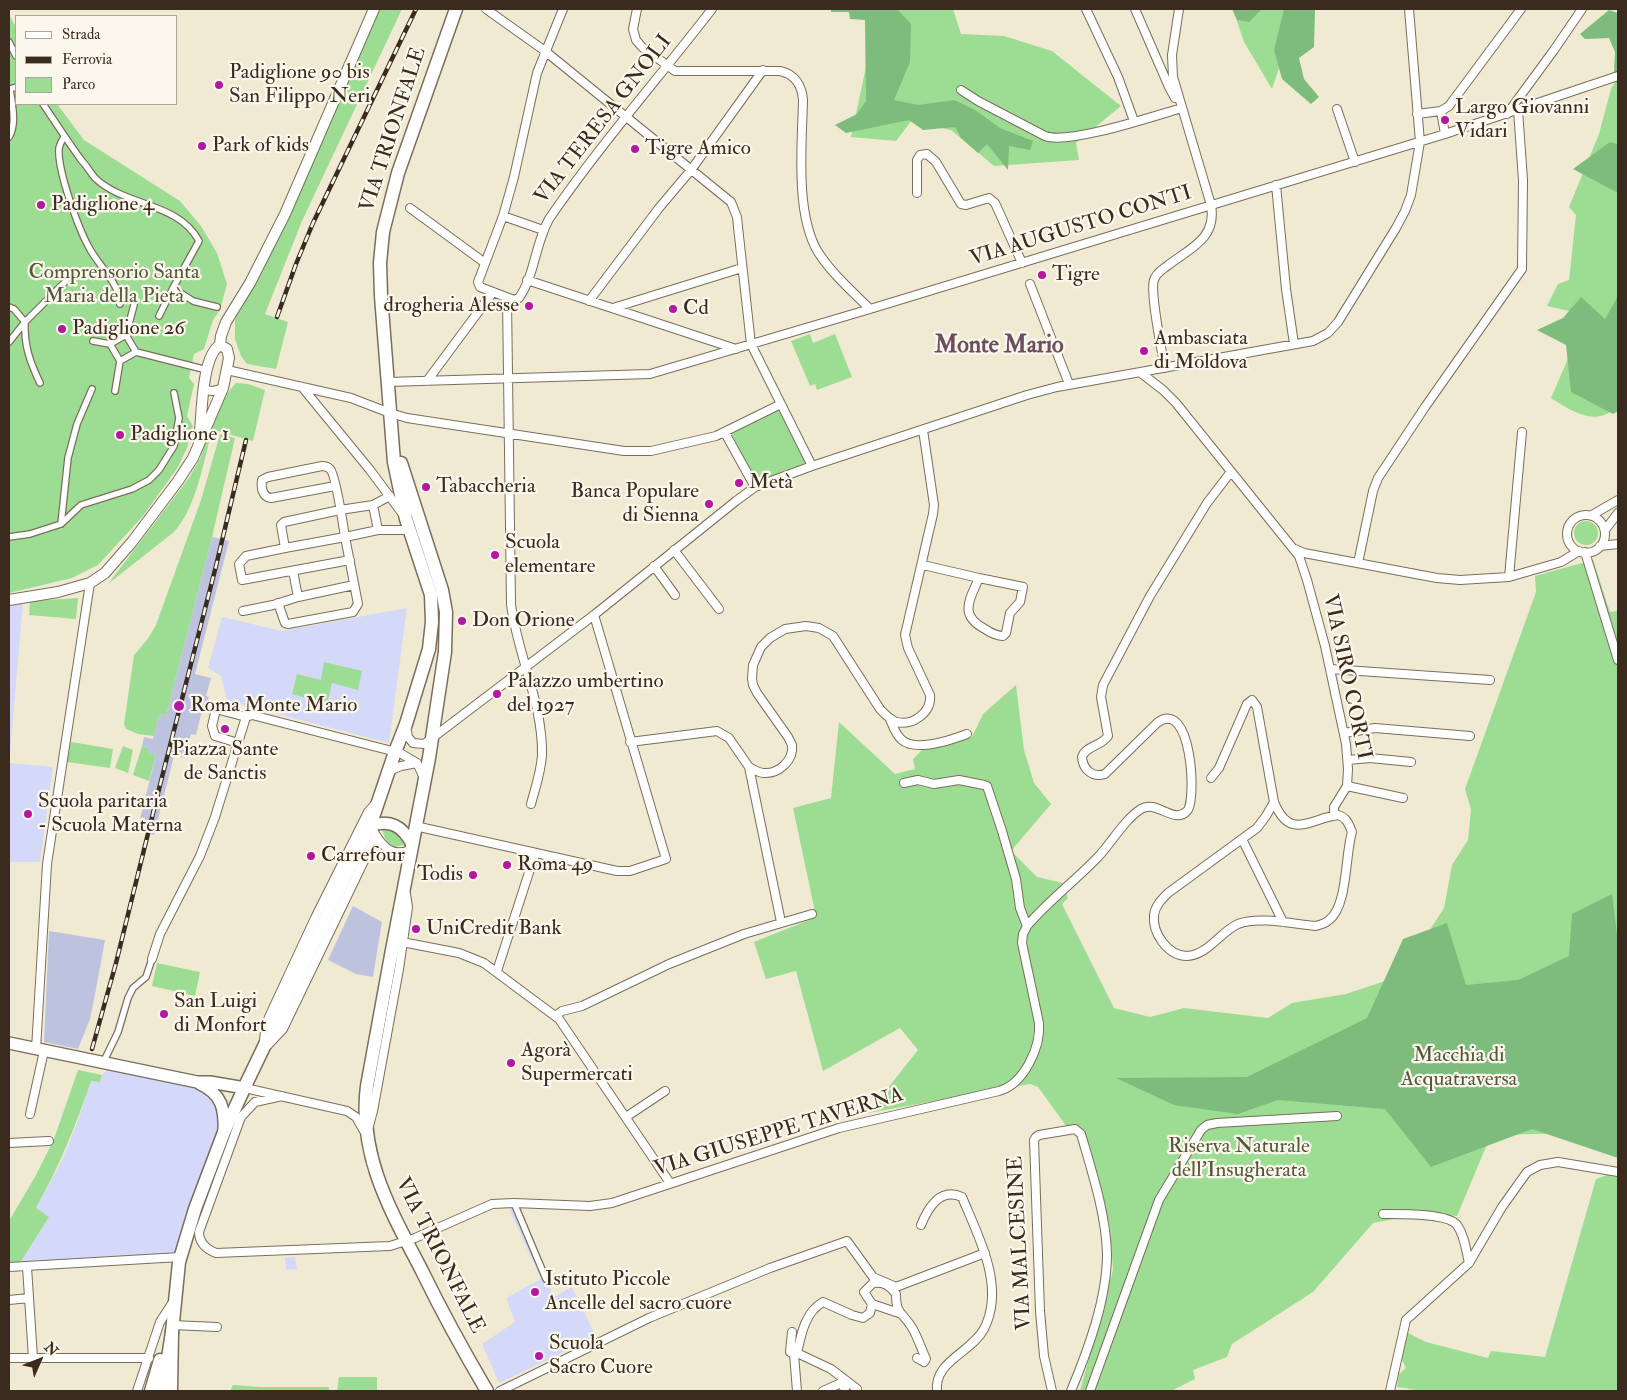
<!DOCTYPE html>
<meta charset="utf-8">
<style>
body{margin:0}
#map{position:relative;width:1627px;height:1400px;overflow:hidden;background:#f1ead2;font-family:"IM FELL Double Pica",serif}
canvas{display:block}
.frame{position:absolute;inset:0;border:10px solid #3b2a1e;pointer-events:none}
.legend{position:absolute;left:15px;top:15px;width:162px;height:90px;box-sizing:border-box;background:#fbf7ec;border:1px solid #aea59a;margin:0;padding:6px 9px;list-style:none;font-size:15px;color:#3b2a1e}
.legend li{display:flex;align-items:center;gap:10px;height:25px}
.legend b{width:25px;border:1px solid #aea59a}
.north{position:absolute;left:15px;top:1335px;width:50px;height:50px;-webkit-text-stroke:4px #fbf7ec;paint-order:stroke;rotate:46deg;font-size:14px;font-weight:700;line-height:20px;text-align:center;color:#3b2a1e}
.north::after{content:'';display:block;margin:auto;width:18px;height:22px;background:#3b2a1e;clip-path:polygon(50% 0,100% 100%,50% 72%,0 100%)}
</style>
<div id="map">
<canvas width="1627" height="1400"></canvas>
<div class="frame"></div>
<ul class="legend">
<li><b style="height:6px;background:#fff"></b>Strada</li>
<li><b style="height:6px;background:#3b2a1e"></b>Ferrovia</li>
<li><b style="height:14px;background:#9cdd93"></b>Parco</li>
</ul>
<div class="north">N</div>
</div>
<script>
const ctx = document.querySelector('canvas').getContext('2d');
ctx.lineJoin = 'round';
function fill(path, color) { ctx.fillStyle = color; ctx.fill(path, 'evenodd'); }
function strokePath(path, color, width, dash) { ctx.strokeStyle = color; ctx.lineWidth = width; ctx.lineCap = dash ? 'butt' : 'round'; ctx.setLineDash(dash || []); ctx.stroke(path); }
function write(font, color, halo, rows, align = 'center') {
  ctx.font = font + ' "IM FELL Double Pica",serif'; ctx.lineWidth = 4.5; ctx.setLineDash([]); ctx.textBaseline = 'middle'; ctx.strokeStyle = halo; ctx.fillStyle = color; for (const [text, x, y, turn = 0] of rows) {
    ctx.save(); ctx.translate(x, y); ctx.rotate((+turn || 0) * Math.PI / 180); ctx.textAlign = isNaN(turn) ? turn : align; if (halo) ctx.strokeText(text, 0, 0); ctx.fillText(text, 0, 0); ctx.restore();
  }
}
const built = new Path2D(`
 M23 603 10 753H9V605Z
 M407 608 389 743 227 701 221 676 208 668 222 617 282 631Z
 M9 763 53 767 40 862H9Z
 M108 1069 204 1090 212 1098 217 1108 219 1135 175 1253 20 1263 49 1217 36 1209 63 1158 79 1118 91 1080 100 1082 102 1075Z
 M519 1203 548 1277 546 1279 554 1297 572 1287 596 1337 499 1383 482 1344 515 1322 506 1298 541 1279 508 1207Z
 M295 1257 297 1269 286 1270 285 1258Z`);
const industrial = new Path2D(`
 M212 537 229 541 195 674 211 678 206 696 209 697 205 712 202 711 196 735 191 734 185 758 174 756 154 835 137 831 156 755 146 752 148 747 142 746 144 737 153 739 159 714 166 716Z
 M353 906 382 922 373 977 356 974 328 960Z
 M49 931 105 940 94 1000 90 1019 78 1049 44 1042Z`);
const green = new Path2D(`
 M377 9H402L302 221 265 314 288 322 276 369 247 364 241 356 235 339V320L266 263 300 189Z
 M838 9H953L961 34 1004 36 1052 51 1121 106 1076 143 1079 160 994 166 951 130 932 126 916 115 896 141 851 137 866 67 887 25Z
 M1233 9H1299L1272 89 1244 42Z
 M9 15 16 27V104H57L84 140 180 201 201 226 217 253 227 284 220 310 213 320 204 349 194 354 189 378 194 384 187 416 193 426 187 448 178 467 143 516 98 565 72 578 9 593Z
 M1618 76V403C1601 430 1571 411 1551 398L1587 315 1547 306 1558 284 1569 280 1576 215 1569 207 1599 134 1611 89Z
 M810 334 813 343 835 334 852 377 817 390 815 384 810 386 791 341Z
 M236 383 248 384 265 390 253 441 207 428 222 399Z
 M779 409 808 463 756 482 731 433Z
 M220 434 235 438 212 537 166 716 159 714 154 736 138 734 126 729 124 724 134 655 147 640 156 625 201 500Z
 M205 442H209C202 471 194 510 174 532L108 584 189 478 200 459Z
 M1574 533a12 12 0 1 1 24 0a12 12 0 1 1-24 0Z
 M1593 560 1610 612 1618 611V1141L1574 1133 1496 1135 1488 1142 1457 1216 1426 1213 1373 1223 1313 1292 1232 1344 1227 1357 1193 1370 1195 1379 1171 1391H1080L1113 1270 1110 1227 1085 1133 1067 1127 1038 1087 1030 1084 868 1113 918 1050 900 1028 823 1071 796 971 766 979 754 942 814 918V907L793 808 831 798 839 722 895 774 915 769 913 759 922 750 972 737 983 714 1016 685 1024 750 1034 783 1051 804 1011 851 1037 877 1063 883 1068 898 1062 904 1114 1008 1150 1017 1184 1008 1268 1018 1292 1003 1346 994 1400 976 1444 908 1452 865 1468 840 1471 810 1465 789 1536 592 1535 576Z
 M78 598 76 619 29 615 30 601Z
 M324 662 362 671 358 690 332 683 327 704 292 694 297 674 321 680Z
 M71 742 113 749 110 768 67 762Z
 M123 746 133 750 128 773 115 768Z
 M142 746 148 747 147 752 156 755 149 781 133 775Z
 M382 828C392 830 400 834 404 845L394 847C385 842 384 836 382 828Z
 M157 963 200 972 195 996 152 986Z
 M78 1070 102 1075 100 1082 91 1081C76 1125 59 1167 36 1208L49 1217 20 1263H9V1221L35 1177 54 1139Z
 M1613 1173 1618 1174V1391H1423L1397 1387 1399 1374 1406 1368 1401 1358 1406 1332 1426 1342 1488 1358 1491 1351 1545 1357 1596 1179Z
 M339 1377H377V1391H337Z
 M233 1385 260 1387H329V1391H230Z`);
const forest = new Path2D(`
 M831 9H897L911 24 910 62 894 100 918 105 954 100 975 110 1000 128 1033 141 1030 150 1009 146 1008 170 987 144 978 153 961 138 955 127 923 130 909 120 846 133 835 125 857 114 866 101 865 20 850 19 849 12H831Z
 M1232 9H1262L1249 22 1237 20Z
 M1284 9H1315L1314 47 1299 58 1304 79 1319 97 1311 104 1282 79 1274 50Z
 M1609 10 1618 13V72L1614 73 1615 52 1609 38 1585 39 1580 34Z
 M1610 142 1618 144V193L1573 169Z
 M1618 296V411L1613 414 1571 392 1566 345 1537 330 1563 318 1581 297 1605 319Z
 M1612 894 1618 943V1158L1532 1129 1431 1167 1385 1109 1278 1100 1238 1114 1174 1105 1116 1078 1247 1077 1367 1018 1403 939 1447 923 1466 985 1518 980 1569 956 1572 914Z`);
const pedestrian = new Path2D(`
 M9 42 16 56
 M43 104C56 123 68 142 82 161 87 166 91 174 96 179 127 207 178 202 199 241L173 288 159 316
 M9 137C17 124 12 104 10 89L16 87
 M64 137C62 140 60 144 59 148 57 170 79 231 91 251 99 265 122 288 120 304
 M173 288 193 301 217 307
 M9 307 14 309 25 322C24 346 30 362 40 383
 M126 335 136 352 120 361 110 344 126 335 134 305
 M93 341 110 344
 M9 342 25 322 66 281
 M136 352 207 370
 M115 391 120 361
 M61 524 68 458 77 424 92 389
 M9 537 30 534 61 524 81 505 132 489 149 480 159 470 174 446 179 418 174 393
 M103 1063 118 1032 128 998 133 988 146 977 152 959
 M514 1203 546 1279`);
const minor = new Path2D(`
 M486 9 545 51 731 202 737 217 738 227 751 344 812 466
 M637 9 633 29 636 40 642 47 675 71H780C795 74 802 86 803 100 802 145 795 214 818 252 832 274 852 291 870 309
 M1086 9 1118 77 1134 121
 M1135 9 1169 87 1175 98
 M961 90 978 101 1045 136C1068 145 1154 116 1182 108
 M1337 109 1355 162
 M1441 111 1445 134
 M1417 114 1441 111 1449 106 1521 9
 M1507 114 1554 50 1582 9
 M1276 185 1286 289 1294 344
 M917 193V160L920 155 927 154 936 162 961 204 966 205 989 198 995 203 1022 263
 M410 208 485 263
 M503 216 514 177 537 73 563 9
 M543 230 503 216 478 282 480 287 514 300 519 298C535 275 535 244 549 219 599 146 658 79 712 9
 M527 280 736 349
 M1030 284 1069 384
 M507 298 511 604C517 654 543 703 542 755 541 772 535 789 531 804
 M589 301 659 208 691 170 763 70
 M613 308 742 268
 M1165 368C1162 353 1150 291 1154 280 1156 273 1162 270 1167 266 1190 248 1217 239 1211 205L1173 77 1172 55 1179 9
 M227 370 351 398 390 413 407 418 624 451H651L716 436 781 404
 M1141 373 1163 390 1176 403 1299 556 1307 580 1325 646 1346 744 1348 769 1347 786 1334 807V816
 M427 381 493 292
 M388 382 650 374 870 309 1445 134 1618 76
 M302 387 370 470 402 513
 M203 390 213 391 223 388
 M725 433 755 487
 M335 486 271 498C262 497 261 487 262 480L268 477 322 466C325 466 327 466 330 469 336 475 343 525 345 537L285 548 281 525 284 522 340 510 373 505
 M1592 515 1618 500
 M1567 534a19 19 0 1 1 38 0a19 19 0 1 1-38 0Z
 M378 530H409
 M1605 530 1618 513
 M1600 546 1618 544
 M285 548 246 556 239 564 242 580 350 560
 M1295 549 1304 553 1437 578 1460 580 1509 577 1561 562 1579 551
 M674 550 719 609
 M1585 552 1618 660
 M1358 563 1373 491 1378 478 1425 407 1522 269 1523 180 1518 110
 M923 565 979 578
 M654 566 675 595
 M293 571 298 597 354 585
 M1509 577 1522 432
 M979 578 1023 587 1020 602 1010 613 1006 633 1003 636C996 636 991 633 985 629 958 615 970 599 979 578Z
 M278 603 285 623 288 624 353 612 358 604 345 537 378 530 373 505 390 496
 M243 611 273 605 298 597
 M1331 669 1490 680
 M246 717 252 715 400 753 417 763 424 778
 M890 719C893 726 895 734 902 740 916 752 951 740 967 734
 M406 726 408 737 413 743 424 744 431 739 594 615 736 501 755 487 812 466 1027 395 1057 387 1313 341 1328 333 1338 322 1396 228 1405 211 1411 195 1420 142 1409 9
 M1344 733 1375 728 1470 736
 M630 742 717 731 729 738 749 767C754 770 759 773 764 773 779 774 794 760 792 745L788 737 757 693 753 685 752 679 753 665 761 647 770 638 785 629 806 626 819 628 833 636 880 709C885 714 890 720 897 722 913 726 932 712 930 695L908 648 905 635 933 514 934 505 923 430
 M1348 760 1370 758 1411 762
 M749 767 781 922
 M389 771 401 766 417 763
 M1211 778 1219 768 1247 704 1252 700 1257 707 1274 802C1290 841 1309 819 1338 815 1346 817 1349 824 1352 832 1345 854 1348 906 1329 920 1325 924 1320 925 1315 926 1293 924 1259 916 1238 924 1220 932 1208 955 1187 956 1168 956 1152 933 1154 915 1155 906 1162 899 1168 893L1257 828 1266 816 1274 802
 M904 783 918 780 934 784 959 780 984 785 987 786 1002 831 1016 879 1020 908 1027 926
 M1347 786 1403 798
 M415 826 617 871H630L666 859 594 615
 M374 832C383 848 393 857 411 850
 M1242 839 1283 922
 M402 942 459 953 484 963 559 1019 670 1183
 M152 959 160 934 200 856 215 817 246 717 216 709 212 726 215 736 238 743
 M497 971 535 854
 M555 1016 562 1011 582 1006 669 964 744 934 812 914
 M264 1040 266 1025 269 1017 315 918 368 812 376 803
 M268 1045 283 1029 376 836
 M36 1049 47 864 90 583
 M245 1088 347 1111 356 1117 364 1131
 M282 1096 255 1102 241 1117 199 1232C199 1243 206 1249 216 1253L390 1246 415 1238 492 1204 514 1203 590 1206 612 1203 839 1128 999 1091C1024 1084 1041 1047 1039 1023L1022 943 1023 934 1027 926C1048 901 1075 881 1098 857 1112 842 1124 820 1141 809 1156 799 1174 825 1187 811 1197 802 1192 696 1157 723L1105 774C1093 778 1083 770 1082 757 1085 746 1102 746 1108 736L1101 697 1103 685 1150 596 1207 503 1230 473
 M30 1114 44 1051
 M626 1117 665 1091
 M369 1126 373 1111 399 969 408 907 406 894
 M9 1143 49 1141
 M1383 1214C1399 1214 1448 1213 1457 1225 1465 1236 1466 1251 1469 1263
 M921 1225C928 1208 940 1187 962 1197 978 1236 1006 1286 984 1329 971 1353 934 1361 937 1391
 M9 1267 180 1257
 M27 1267 33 1358
 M9 1300 29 1298
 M872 1304 899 1313
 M172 1325 217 1327
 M792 1332 790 1352 794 1354
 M797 1353C801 1335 805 1312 823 1302L852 1315 863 1318 870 1313 872 1304 864 1292 873 1283C884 1282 889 1285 896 1294 896 1314 901 1311 911 1326 917 1335 921 1348 926 1359L924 1362 917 1358
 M9 1358H149
 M137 1391 160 1322 173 1302
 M500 1391 649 1318 770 1268 847 1241 873 1277 896 1287 985 1253
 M797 1391 794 1354 797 1353 831 1369 857 1389
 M823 1391 841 1383 845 1389 844 1391
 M1052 1391 1044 1356 1040 1311 1034 1140 1036 1137 1039 1135 1075 1129 1081 1134C1092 1172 1106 1214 1107 1254 1107 1299 1088 1350 1071 1391
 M1090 1391 1159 1200 1201 1130 1207 1125 1217 1123 1337 1116
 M1390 1391 1406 1320 1469 1263 1502 1207 1527 1172 1540 1165 1558 1162 1618 1172`);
const tertiary = new Path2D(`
 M220 345 221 336 226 322 250 283 285 214 374 9
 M200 431C202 411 202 356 220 345
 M9 600 58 592 90 583 105 573 132 542 178 481 193 458 223 388 229 358 227 349 220 345`);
const secondary = new Path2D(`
 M370 826C391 819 402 826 412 844
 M9 1043 197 1082H210L245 1088
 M200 1084C222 1094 225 1109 224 1132`);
const primary = new Path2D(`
 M401 463 442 590 446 612 445 652 429 758 392 950 367 1086C358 1156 391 1211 422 1271 442 1312 464 1352 487 1391
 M151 1391 160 1360
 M163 1391 172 1332 179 1262 195 1209 224 1132 247 1082 370 826 395 752 406 724 429 649 432 622 431 595 406 519 394 462 381 296 380 263 383 232 398 173 456 9`);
const trunk = new Path2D(`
 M171 1391 172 1332`);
const rail = new Path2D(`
 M277 317 296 264 313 223 416 9
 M92 1049 116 963 160 785 216 566 246 440`);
const markers = [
 [219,85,5,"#b5179e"],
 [1445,120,5,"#b5179e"],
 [202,146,5,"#b5179e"],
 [635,149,5,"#b5179e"],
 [41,205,5,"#b5179e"],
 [1042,275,5,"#b5179e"],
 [529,306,5,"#b5179e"],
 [673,309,5,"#b5179e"],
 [62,329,5,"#b5179e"],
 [1144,351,5,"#b5179e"],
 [120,435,5,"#b5179e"],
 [739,483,5,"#b5179e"],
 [426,487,5,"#b5179e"],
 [709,504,5,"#b5179e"],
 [495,555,5,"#b5179e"],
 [462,621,5,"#b5179e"],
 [497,694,5,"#b5179e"],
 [179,706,6,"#b5179e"],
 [225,729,5,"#b5179e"],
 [28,814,5,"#b5179e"],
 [311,856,5,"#b5179e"],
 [507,865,5,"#b5179e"],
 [473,875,5,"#b5179e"],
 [416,929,5,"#b5179e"],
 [164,1014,5,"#b5179e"],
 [511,1063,5,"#b5179e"],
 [535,1292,5,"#b5179e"],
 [539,1356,5,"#b5179e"]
];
const poiNames = [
 ["Padiglione 90 bis",229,73],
 ["San Filippo Neri",229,97],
 ["Largo Giovanni",1455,108],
 ["Vidari",1455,132],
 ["Park of kids",212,146],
 ["Tigre Amico",645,149],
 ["Padiglione 4",51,205],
 ["Tigre",1052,275],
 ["drogheria Alesse",519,306,"right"],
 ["Cd",683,309],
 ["Padiglione 26",72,329],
 ["Ambasciata",1154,339],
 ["di Moldova",1154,363],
 ["Padiglione 1",130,435],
 ["Metà",749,483],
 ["Tabaccheria",436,487],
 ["Banca Populare",699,492,"right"],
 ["di Sienna",699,516,"right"],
 ["Scuola",505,543],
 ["elementare",505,567],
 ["Don Orione",472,621],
 ["Palazzo umbertino",507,682],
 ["del 1927",507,706],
 ["Roma Monte Mario",190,706],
 ["Piazza Sante",225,750,"center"],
 ["de Sanctis",225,774,"center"],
 ["Scuola paritaria",38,802],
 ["- Scuola Materna",38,826],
 ["Carrefour",321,856],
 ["Roma 49",517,865],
 ["Todis",463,875,"right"],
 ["UniCredit Bank",426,929],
 ["San Luigi",174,1002],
 ["di Monfort",174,1026],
 ["Agorà",521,1051],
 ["Supermercati",521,1075],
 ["Istituto Piccole",545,1280],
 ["Ancelle del sacro cuore",545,1304],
 ["Scuola",549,1344],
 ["Sacro Cuore",549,1368]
];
const streetNames = [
 ["VIA TERESA GNOLI",604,120,-52],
 ["VIA TRIONFALE",394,130,-72],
 ["VIA AUGUSTO CONTI",1081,227,-17],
 ["VIA SIRO CORTI",1346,677,78],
 ["VIA GIUSEPPE TAVERNA",779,1133,-17],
 ["VIA MALCESINE",1021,1243,-93],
 ["VIA TRIONFALE",439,1256,63]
];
const parkNames = [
 ["Comprensorio Santa",114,273],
 ["Maria della Pietà",114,297],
 ["Macchia di",1459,1056],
 ["Acquatraversa",1459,1080],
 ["Riserva Naturale",1239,1147],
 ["dell'Insugherata",1239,1171]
];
const quarterNames = [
 ["Monte Mario",999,347]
];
fill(built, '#d4d8f9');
fill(industrial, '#bdc3de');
fill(green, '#9cdd93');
fill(forest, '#7dbc7d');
strokePath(pedestrian, '#7b6d5d', 8);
strokePath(minor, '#7b6d5d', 10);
strokePath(tertiary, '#7b6d5d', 12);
strokePath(secondary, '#7b6d5d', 14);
strokePath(primary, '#7b6d5d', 15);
strokePath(trunk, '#7b6d5d', 15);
strokePath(pedestrian, '#fff', 5.5);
strokePath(minor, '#fff', 8);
strokePath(tertiary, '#fff', 10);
strokePath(secondary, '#fff', 11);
strokePath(primary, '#fff', 12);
strokePath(trunk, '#fff', 12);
strokePath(rail, '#3b2a1e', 4.5);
strokePath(rail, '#fbf7ec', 2.5, [8]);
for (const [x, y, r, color] of markers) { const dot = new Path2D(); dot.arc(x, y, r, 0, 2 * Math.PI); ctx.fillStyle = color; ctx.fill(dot); strokePath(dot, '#fbf7ec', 2); }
write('21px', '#3b2a1e', '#fbf7ec', poiNames, 'left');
write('21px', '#3b2a1e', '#fbf7ec', streetNames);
write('21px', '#53573b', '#fbf7ec', parkNames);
write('bold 24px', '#6c4f5f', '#fbf7ec', quarterNames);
</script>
